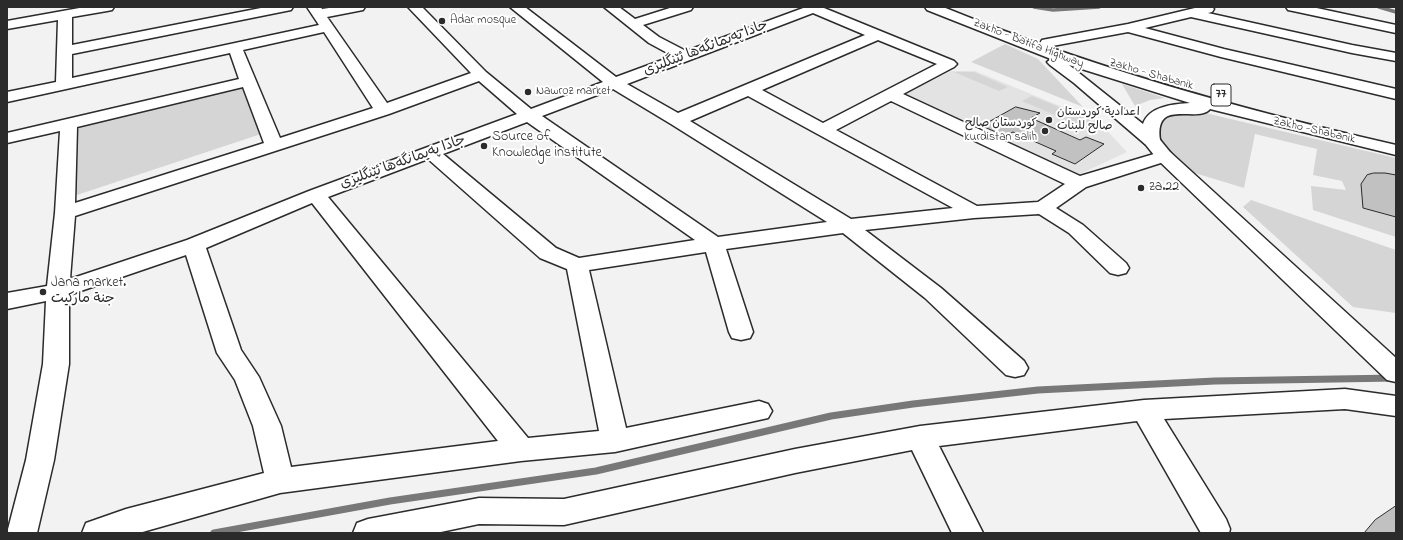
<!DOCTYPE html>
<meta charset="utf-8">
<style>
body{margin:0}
#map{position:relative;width:1403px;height:540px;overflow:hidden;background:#f2f2f2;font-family:"Indie Flower",sans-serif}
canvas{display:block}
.frame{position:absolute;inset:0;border:8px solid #2b2b2b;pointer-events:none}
</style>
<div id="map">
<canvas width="1403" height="540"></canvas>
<div class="frame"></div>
</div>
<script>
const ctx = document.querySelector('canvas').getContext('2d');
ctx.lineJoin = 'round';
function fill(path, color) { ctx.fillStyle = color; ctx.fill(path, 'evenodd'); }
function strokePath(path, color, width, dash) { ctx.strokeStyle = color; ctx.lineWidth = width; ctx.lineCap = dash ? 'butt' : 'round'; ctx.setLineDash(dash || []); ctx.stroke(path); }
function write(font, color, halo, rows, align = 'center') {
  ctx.font = font + ' "Indie Flower","Playpen Sans Arabic",sans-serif'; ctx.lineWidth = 4; ctx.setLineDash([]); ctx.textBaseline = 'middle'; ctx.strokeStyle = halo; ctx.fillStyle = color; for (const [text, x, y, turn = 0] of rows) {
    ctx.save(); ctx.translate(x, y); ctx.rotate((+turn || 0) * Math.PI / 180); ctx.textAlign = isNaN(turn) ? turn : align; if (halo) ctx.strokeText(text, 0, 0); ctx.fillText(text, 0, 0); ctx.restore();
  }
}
const built = new Path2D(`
 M951 71H975L1099 122 1127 152 1080 174 1071 175 905 97V94Z`);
const green = new Path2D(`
 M1005 44 1038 59 1083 107 971 62Z
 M954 72H974L1008 87 999 91Z
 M242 83 261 134 74 196 76 124Z
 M1122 84 1165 98 1150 100 1135 106Z
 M1032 96 1098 123 1102 127 1085 128 1022 101Z
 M1174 112H1201L1396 158V237L1313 210 1311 186 1346 190 1342 181 1313 175 1317 149 1255 134 1244 188 1185 170 1152 136 1157 120Z
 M1251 200 1396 250V313L1353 307 1243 207Z`);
const streamFar1 = new Path2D(`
 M1034 7 1053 10 1099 7
 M1379 7 1396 12`);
const stream = new Path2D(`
 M214 533 390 501 596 471 831 416 913 404 1038 390 1215 381 1396 378`);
const building = new Path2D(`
 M1016 107 1040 113 1031 118 1080 140 1086 137 1104 144 1075 164 1052 154 1056 151 1013 132 1005 136 982 126Z
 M1374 173H1385L1396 175V217L1363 208 1361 184 1367 175Z
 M1396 506V533H1364L1375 520Z`);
const minor = new Path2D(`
 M85 7H114L112 10 107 11 72 17V45L266 7H293L291 10 286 11 72 54V78L319 25 307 7H321L322 9 336 7H365L363 10 327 17 387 103 471 73 408 7H422L486 72 531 109 603 82 510 7H525L616 77 673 56 649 43 604 7H619L635 19 673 7H693L691 10 643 25 659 37 686 51 806 7H825L824 8 954 61 957 64 954 67 903 94 1080 176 1164 151 1170 152 1173 156 1170 160 1086 187 1056 208 1083 225 1126 263 1129 268 1126 273 1118 275 1110 273 1069 233 1039 214 974 218 865 230 941 288 1024 361 1028 368 1024 375 1015 377 1006 375 925 298 843 233 726 249 753 332 750 338 741 340 732 338 729 332 706 252 589 270 626 428 759 401 768 404 772 411 768 418 615 452 521 461 280 493 139 533H82L86 523 126 509 264 473 253 426 235 380 217 353 186 255 69 295V364L54 460 37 533H7L26 460 43 364 46 301 7 309V293L47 286 55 213 60 131 7 143V133L239 79 230 53 7 102V92L56 82 58 20 7 29V21ZM813 13 865 35 678 113 627 84ZM324 32 373 108 280 138 243 50ZM878 40 937 64 823 123 762 90ZM479 81 517 114 309 191 187 240 70 279 75 216 389 114ZM243 87 264 143 75 203 77 127ZM613 89 671 124 827 222 718 237 542 116ZM748 96 953 208 851 219 690 121ZM891 101 1065 184 1038 202 977 206 836 130ZM527 122 695 240 579 258 556 248 443 154ZM428 159 540 258 567 269 599 431 528 438 328 197ZM312 203 498 441 291 467 281 426 259 377 241 350 206 248Z
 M1199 7H1212L1214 9 1212 12 1208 13 1352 45 1396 53V61L1352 53 1191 17 1145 28 1224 49 1396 89V99L1221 57 1128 32 1047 47 1042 46 1040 43 1042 40 1047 39 1128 24Z
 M1286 7H1312L1396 25V33L1293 11 1288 10Z
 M1345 389 1396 396V416L1345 409 1164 419 1226 519 1230 529 1229 533H1201L1137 421 939 446 983 533H952L912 450 795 473 564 525 479 524 436 533H353L357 523 368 519 479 498 564 499 795 449 920 426 1144 400Z`);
const major = new Path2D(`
 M1151 135 1157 136 1170 152 1396 358V382L1387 380 1158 160 1142 140 1145 136Z`);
const highway = new Path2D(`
 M925 7H943C1090 67 1241 110 1396 145V155L1210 109C1198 124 1154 97 1160 140L1157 144 1151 145 1145 144 1074 83 1050 65 1047 62 1051 59 927 10ZM1069 65 1190 103C1174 104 1149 106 1143 124Z`);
const markers = [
 [442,21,4,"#2b2b2b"],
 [528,92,4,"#2b2b2b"],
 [1049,120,4,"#2b2b2b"],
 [1045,131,4,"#2b2b2b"],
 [484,146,4,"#2b2b2b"],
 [1141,188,4,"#2b2b2b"],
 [43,292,4,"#2b2b2b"]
];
const farPoinames = [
 ["Adar mosque",450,21],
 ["Nawroz market",536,92],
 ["اعدادية كوردستان",1057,113],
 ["صالح للبنات",1057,127],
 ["كوردستان صالح",1037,124,"right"],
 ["kurdistan salih",1037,138,"right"]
];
const farStreetnames = [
 ["Zakho - Batifa Highway",1028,44,21],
 ["Zakho - Shabanik",1151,75,16],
 ["Zakho -Shabanik",1314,131,13]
];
const shields = [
 [1221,95,20]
];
const shieldNames = [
 ["77",1221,95]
];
const streetNames = [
 ["جادا په‌يمانگه‌ها ئێنگليزى",706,49,-21],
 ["جادا په‌يمانگه‌ها ئێنگليزى",403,163,-20]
];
const poiNames = [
 ["Source of",492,138],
 ["Knowledge institute",492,154],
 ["za.22",1149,188],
 ["Jana market.",51,284],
 ["جنة ماركيت",51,300]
];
fill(built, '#e3e3e3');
fill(green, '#d5d5d5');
strokePath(streamFar1, '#787878', 3.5);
strokePath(stream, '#787878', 7);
fill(building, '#c1c1c1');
strokePath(building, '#2b2b2b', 1);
strokePath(minor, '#2b2b2b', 3);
strokePath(major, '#2b2b2b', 3);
strokePath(highway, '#2b2b2b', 3);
fill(minor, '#fff');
fill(major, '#fff');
fill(highway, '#fff');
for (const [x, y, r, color] of markers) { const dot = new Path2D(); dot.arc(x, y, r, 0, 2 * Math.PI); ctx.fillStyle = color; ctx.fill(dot); strokePath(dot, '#fff', 1.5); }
write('12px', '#2b2b2b', '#fff', farPoinames, 'left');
write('12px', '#2b2b2b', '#fff', farStreetnames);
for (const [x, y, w] of shields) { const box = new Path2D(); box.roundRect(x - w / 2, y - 11, w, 22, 3); ctx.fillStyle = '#fff'; ctx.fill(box); strokePath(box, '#2b2b2b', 1); }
write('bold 13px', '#2b2b2b', null, shieldNames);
write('14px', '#2b2b2b', '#fff', streetNames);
write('14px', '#2b2b2b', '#fff', poiNames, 'left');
</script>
